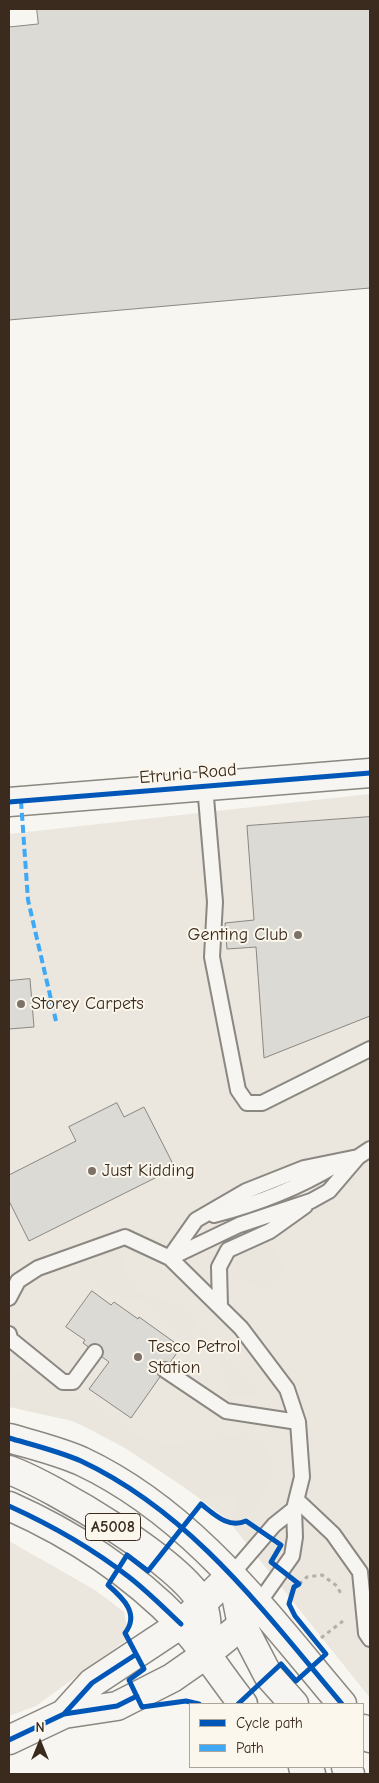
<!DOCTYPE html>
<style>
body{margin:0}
#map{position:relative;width:379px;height:1783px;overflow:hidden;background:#f8f6f0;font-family:"Comic Neue",sans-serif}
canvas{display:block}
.frame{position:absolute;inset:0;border:10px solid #3b2a1e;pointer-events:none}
.legend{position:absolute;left:189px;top:1703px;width:175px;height:65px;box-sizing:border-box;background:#fbf7ec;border:1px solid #aea59a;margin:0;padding:6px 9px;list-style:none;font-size:15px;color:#3b2a1e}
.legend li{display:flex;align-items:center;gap:10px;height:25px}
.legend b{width:25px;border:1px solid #aea59a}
.north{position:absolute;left:15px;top:1718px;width:50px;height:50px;-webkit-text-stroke:4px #fbf7ec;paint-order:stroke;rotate:0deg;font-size:14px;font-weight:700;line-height:20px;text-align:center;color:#3b2a1e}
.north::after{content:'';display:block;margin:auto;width:18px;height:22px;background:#3b2a1e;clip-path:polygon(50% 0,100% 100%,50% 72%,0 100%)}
</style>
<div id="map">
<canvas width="379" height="1783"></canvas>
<div class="frame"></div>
<ul class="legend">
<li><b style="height:6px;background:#0057b8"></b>Cycle path</li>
<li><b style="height:6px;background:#3fa9f5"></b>Path</li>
</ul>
<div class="north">N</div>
</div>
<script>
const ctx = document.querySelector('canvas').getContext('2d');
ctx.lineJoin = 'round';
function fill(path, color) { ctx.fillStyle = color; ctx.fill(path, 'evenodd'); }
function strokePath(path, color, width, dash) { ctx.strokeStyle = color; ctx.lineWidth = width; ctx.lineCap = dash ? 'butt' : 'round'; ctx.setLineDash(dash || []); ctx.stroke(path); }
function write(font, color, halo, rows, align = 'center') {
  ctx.font = font + ' "Comic Neue",sans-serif'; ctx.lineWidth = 4; ctx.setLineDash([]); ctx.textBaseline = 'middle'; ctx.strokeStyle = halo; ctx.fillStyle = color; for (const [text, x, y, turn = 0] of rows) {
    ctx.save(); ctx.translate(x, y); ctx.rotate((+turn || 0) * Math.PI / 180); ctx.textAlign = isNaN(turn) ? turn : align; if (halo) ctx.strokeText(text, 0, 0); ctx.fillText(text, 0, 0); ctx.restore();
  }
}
const built = new Path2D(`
 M370 794V1698L227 1519 146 1459 9 1387V834Z
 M9 1541 95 1590 124 1612 129 1638 36 1706 9 1716Z`);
const green = new Path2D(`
 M260 1242 269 1243 285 1268 280 1276 267 1288C261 1286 252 1285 247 1282 221 1268 245 1250 260 1242Z
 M116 1250 123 1254C123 1303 148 1291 180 1307 187 1310 192 1316 198 1322L188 1335 142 1300 130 1299 125 1302 85 1276V1268L96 1258Z
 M206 1333 233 1369 259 1395 258 1397 228 1396C225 1390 227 1386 226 1380 224 1364 209 1351 197 1341Z
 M39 1370C63 1386 138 1441 162 1444 188 1448 266 1418 271 1461 273 1479 261 1500 250 1513L237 1516 234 1512 237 1499 234 1496 199 1497 110 1438 72 1421 9 1407V1382L15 1374Z`);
const building = new Path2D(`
 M37 9H370V288L9 320V27L38 24Z
 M370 817V1016L264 1058 256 947 227 949 225 923 254 920 247 826Z
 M30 979 34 1027 9 1029V981Z
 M117 1103 124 1117 144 1107 175 1168 29 1241 9 1201V1175L76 1141 69 1127Z
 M92 1291 111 1305 114 1302 138 1319 139 1317 181 1347 131 1418 89 1389 109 1362 83 1343 85 1340 66 1327Z`);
const path = new Path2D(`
 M299 1584 307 1577 322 1575 337 1586 341 1594
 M321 1638 343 1621`);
const service = new Path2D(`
 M205 786 215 902 212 957 238 1090 247 1103H262L370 1049
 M214 1215C257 1204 298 1188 336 1165
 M170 1257 196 1220 246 1191 304 1168 358 1157
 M170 1258 239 1225 311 1201 329 1191 358 1157 370 1149
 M9 1298 18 1281 38 1268 125 1237 170 1258 241 1328 287 1389 298 1422 302 1477 294 1509 295 1537 292 1556 258 1604
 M220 1307 219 1267 228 1250 270 1231 305 1206
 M9 1334 10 1339 63 1382H73L95 1352
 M165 1370 226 1411 298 1422
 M298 1501 333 1534 360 1572 366 1633 370 1639
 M232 1574 274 1525 294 1509`);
const tertiary = new Path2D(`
 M64 1714 92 1683 181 1624 232 1574
 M9 1740 64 1714 117 1706 172 1678 205 1655 242 1625 257 1606`);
const primary = new Path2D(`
 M9 802 370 773
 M9 1438C33 1445 58 1451 81 1461 192 1513 265 1613 342 1704
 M9 1470C51 1485 187 1565 203 1606 209 1622 206 1639 205 1655
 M9 1506C72 1534 133 1574 180 1623 204 1648 222 1678 243 1704
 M232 1576 242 1625 268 1675 294 1704
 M363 1729 370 1738
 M303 1767 311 1774
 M346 1767 350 1774`);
const quiet = new Path2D(`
 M21 801 28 900 56 1021`);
const cycleway = new Path2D(`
 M9 802 370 773
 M9 1438C33 1445 58 1451 81 1461 192 1513 265 1613 342 1704
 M9 1506C51 1525 93 1549 129 1577 147 1591 164 1608 181 1624
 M199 1704 186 1701 142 1707 129 1680 144 1669 125 1633C140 1614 123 1598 108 1585L127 1555 148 1571 201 1504C214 1514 228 1529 246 1521L281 1545 271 1562 299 1584 294 1587 289 1604 295 1616 326 1654 296 1681 281 1664 238 1704
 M64 1714 92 1683 135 1655
 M9 1740 64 1714 117 1706 137 1696`);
const markers = [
 [298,935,5,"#7d7168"],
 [21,1004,5,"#7d7168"],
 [92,1171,5,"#7d7168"],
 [138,1357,5,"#7d7168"]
];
const shields = [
 [113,1527,55]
];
const shieldNames = [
 ["A5008",113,1527]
];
const streetNames = [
 ["Etruria Road",188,774,-5]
];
const poiNames = [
 ["Genting Club",288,935,"right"],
 ["Storey Carpets",31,1004],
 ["Just Kidding",102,1171],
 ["Tesco Petrol",148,1347],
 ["Station",148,1368]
];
fill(built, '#ebe6de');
fill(green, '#eae6dd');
fill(building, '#dcdad5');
strokePath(building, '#8b8781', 1);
strokePath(service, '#8b8781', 18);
strokePath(tertiary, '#8b8781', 31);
strokePath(primary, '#8b8781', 31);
strokePath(path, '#b3b0ac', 3, [4, 4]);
strokePath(service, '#f6f5f1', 14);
strokePath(tertiary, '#f6f5f1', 28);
strokePath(primary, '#f6f5f1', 28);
strokePath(quiet, '#3fa9f5', 4, [8, 4]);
strokePath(cycleway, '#0057b8', 5);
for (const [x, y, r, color] of markers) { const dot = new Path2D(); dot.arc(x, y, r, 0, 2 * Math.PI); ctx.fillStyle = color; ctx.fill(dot); strokePath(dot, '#fbf7ec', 2); }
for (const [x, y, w] of shields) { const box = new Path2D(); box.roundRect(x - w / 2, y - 13.5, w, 27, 4); ctx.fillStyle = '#fbf7ec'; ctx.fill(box); strokePath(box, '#3b2a1e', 1); }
write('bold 16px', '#3b2a1e', null, shieldNames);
write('18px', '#3b2a1e', '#fbf7ec', streetNames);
write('18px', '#3b2a1e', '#fbf7ec', poiNames, 'left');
</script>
